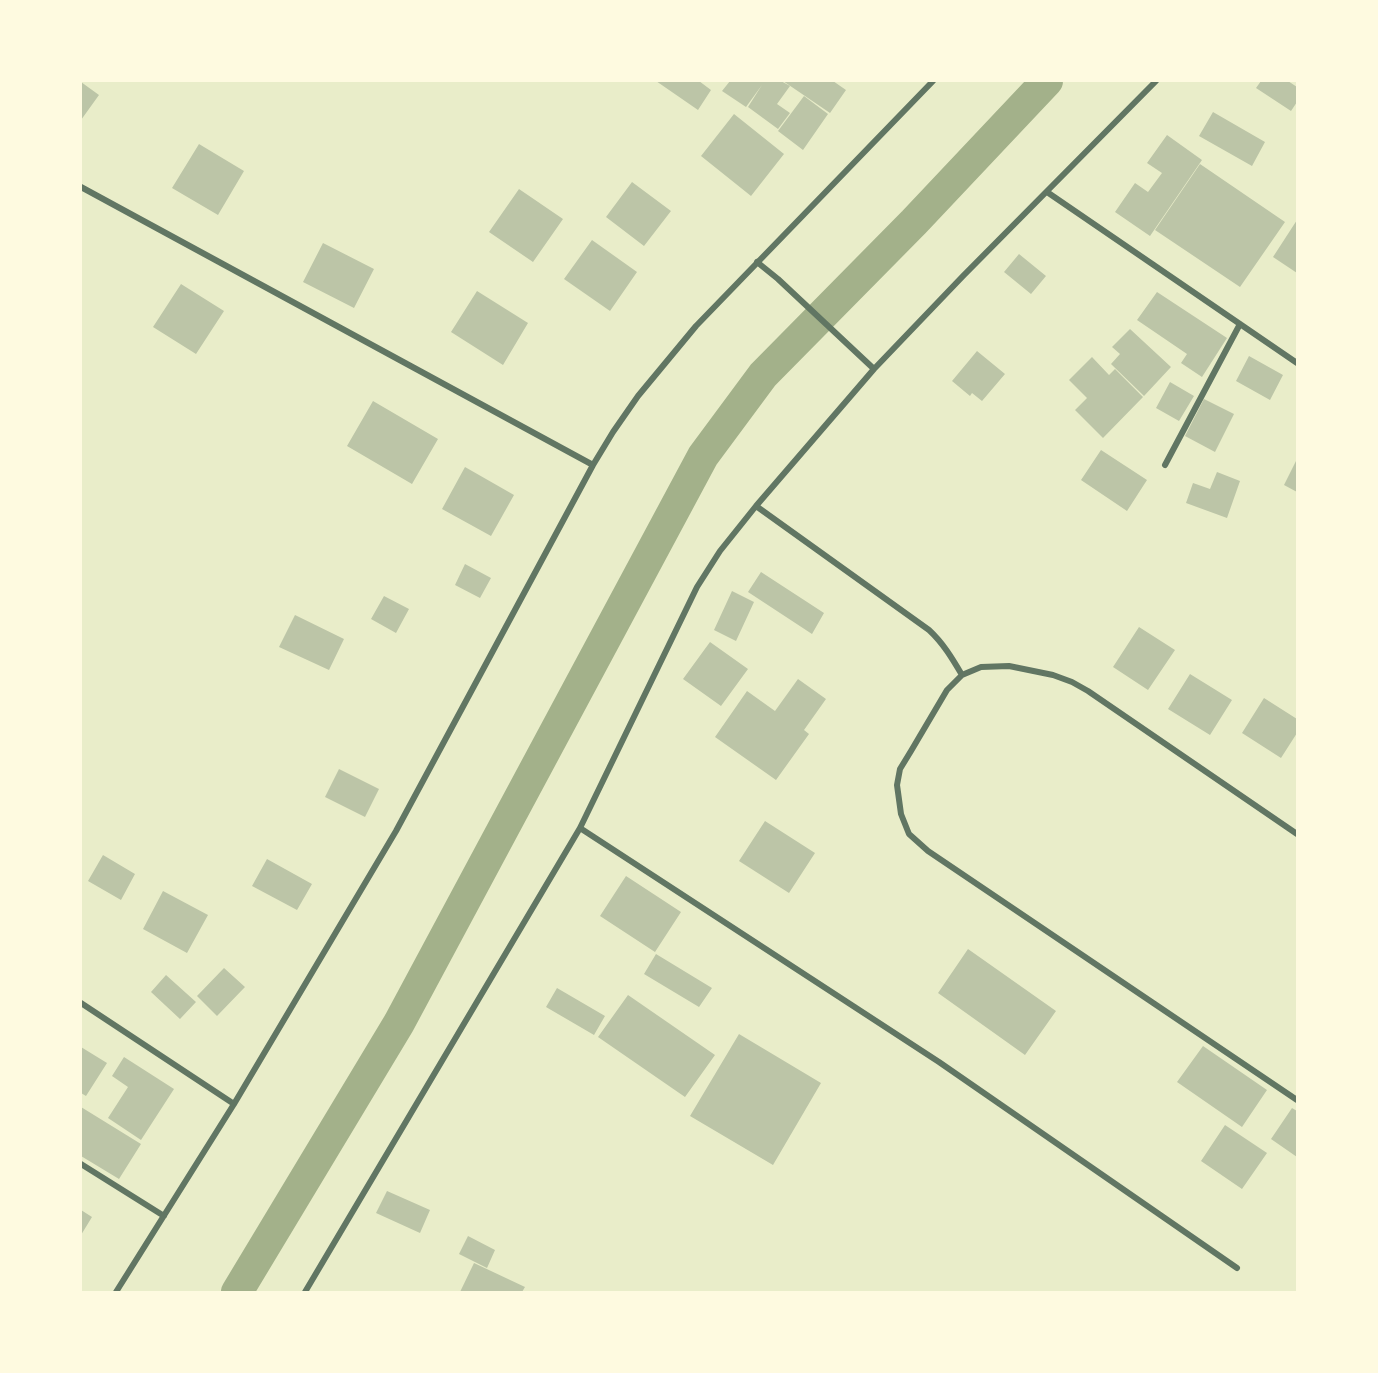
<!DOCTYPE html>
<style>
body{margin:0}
#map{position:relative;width:1378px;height:1373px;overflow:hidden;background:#e9edc9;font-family:Helvetica,sans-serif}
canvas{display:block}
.frame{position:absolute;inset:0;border:82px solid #fefae0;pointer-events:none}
</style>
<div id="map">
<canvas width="1378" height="1373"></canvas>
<div class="frame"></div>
</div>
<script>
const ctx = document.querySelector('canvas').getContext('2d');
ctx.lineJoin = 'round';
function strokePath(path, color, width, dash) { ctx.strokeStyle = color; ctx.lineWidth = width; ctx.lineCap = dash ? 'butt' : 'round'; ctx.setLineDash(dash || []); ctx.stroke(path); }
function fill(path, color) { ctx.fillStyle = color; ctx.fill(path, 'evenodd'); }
const canal = new Path2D(`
 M237 1292 399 1023 703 456 763 375 914 222 1047 81`);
const building = new Path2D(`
 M656 81H699L711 90 698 110Z
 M730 81H781L790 86 777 104 790 113 778 129 748 107 762 85 746 107 722 91Z
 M783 81H833L846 90 830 113Z
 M1261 81H1288L1297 87V102L1291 111 1256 88Z
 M81 82 99 95 81 120Z
 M804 96 828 114 803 150 778 131Z
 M1213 112 1265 142 1252 166 1199 136Z
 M734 114 784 154 751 196 701 156Z
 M1167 135 1202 160 1150 236 1115 212 1135 183 1148 192 1162 173 1147 163Z
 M199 144 244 171 218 215 172 188Z
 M1200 164 1285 222 1240 287 1155 230Z
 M632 182 671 211 644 246 606 217Z
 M519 189 563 219 533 262 489 232Z
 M1297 220V273L1273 257Z
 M592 240 637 272 610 311 564 279Z
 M323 243 374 269 354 308 303 282Z
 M1019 254 1046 276 1031 294 1004 272Z
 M181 284 224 311 196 354 153 327Z
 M477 291 528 323 503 365 451 332Z
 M1157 292 1227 338 1202 377 1181 363 1187 354 1137 320Z
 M1130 329 1171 367 1144 396 1111 364 1120 354 1112 347Z
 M977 351 1005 374 982 401 972 393 970 396 952 381Z
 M1249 356 1283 375 1270 400 1236 381Z
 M1092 357 1109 375 1115 369 1143 397 1103 438 1075 410 1087 398 1069 380Z
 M1170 382 1194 396 1179 421 1156 408Z
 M1204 399 1234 414 1215 452 1185 436Z
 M373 401 438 439 412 484 347 446Z
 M1101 450 1147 480 1127 511 1081 480Z
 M1297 459V492L1284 485Z
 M465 467 514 495 491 536 442 509Z
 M1217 472 1240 481 1227 518 1186 503 1193 483 1210 489Z
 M465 564 491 578 480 598 455 585Z
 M761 572 824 613 812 634 748 592Z
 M732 591 754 602 736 641 714 630Z
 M384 596 409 609 396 633 371 619Z
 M295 615 344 639 329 670 279 647Z
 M1139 627 1175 650 1148 690 1113 667Z
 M710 642 748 669 721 706 683 679Z
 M1190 674 1232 700 1210 735 1168 709Z
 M798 679 826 699 804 730 809 734 776 780 715 737 747 691 775 711Z
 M1264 698 1297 719V733L1281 758 1242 733Z
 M339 769 379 789 365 817 325 797Z
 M765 821 815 853 789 893 739 861Z
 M103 855 135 874 121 900 88 881Z
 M267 859 312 884 297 910 252 886Z
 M626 876 681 912 655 952 600 916Z
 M163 891 208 915 187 953 143 929Z
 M968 949 1056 1011 1025 1055 938 993Z
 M656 954 712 988 699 1007 644 974Z
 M224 968 245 987 217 1016 197 996Z
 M166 975 196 1002 180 1019 151 992Z
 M557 988 605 1016 594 1035 546 1007Z
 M628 995 715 1055 685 1097 598 1037Z
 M739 1034 821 1083 773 1165 690 1116Z
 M1203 1046 1267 1090 1242 1127 1177 1082Z
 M81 1047 107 1063 86 1096 81 1093Z
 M124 1057 174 1089 141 1140 108 1118 128 1087 112 1076Z
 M81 1107 141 1144 119 1179 81 1156Z
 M1292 1108 1297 1111V1157L1271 1139Z
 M1225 1125 1267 1153 1242 1189 1201 1161Z
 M387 1191 430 1210 420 1233 376 1213Z
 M81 1210 92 1217 81 1235Z
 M468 1236 495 1250 487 1268 459 1254Z
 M474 1263 525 1287 522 1292H460Z`);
const minor = new Path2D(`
 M81 187 593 465
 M1047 192 1297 363
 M757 262 778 279 874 369
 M1165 465 1240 324
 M756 506 929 630C943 643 952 658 962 675L947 690 911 751 900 769 897 785 901 814 909 834 928 851 1297 1100
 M962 675 981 667 1009 666 1053 675 1072 682 1088 691 1297 834
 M580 828 939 1062 1237 1268
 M81 1003 234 1104
 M81 1164 164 1216
 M116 1292 234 1104 396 831 593 465 613 432 638 396 696 326 933 81
 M305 1292 580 828 697 587 720 551 756 506 874 369 963 276 1156 81`);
strokePath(canal, '#a3b18a', 32);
fill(building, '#bcc5a7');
strokePath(minor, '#617663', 6);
</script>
